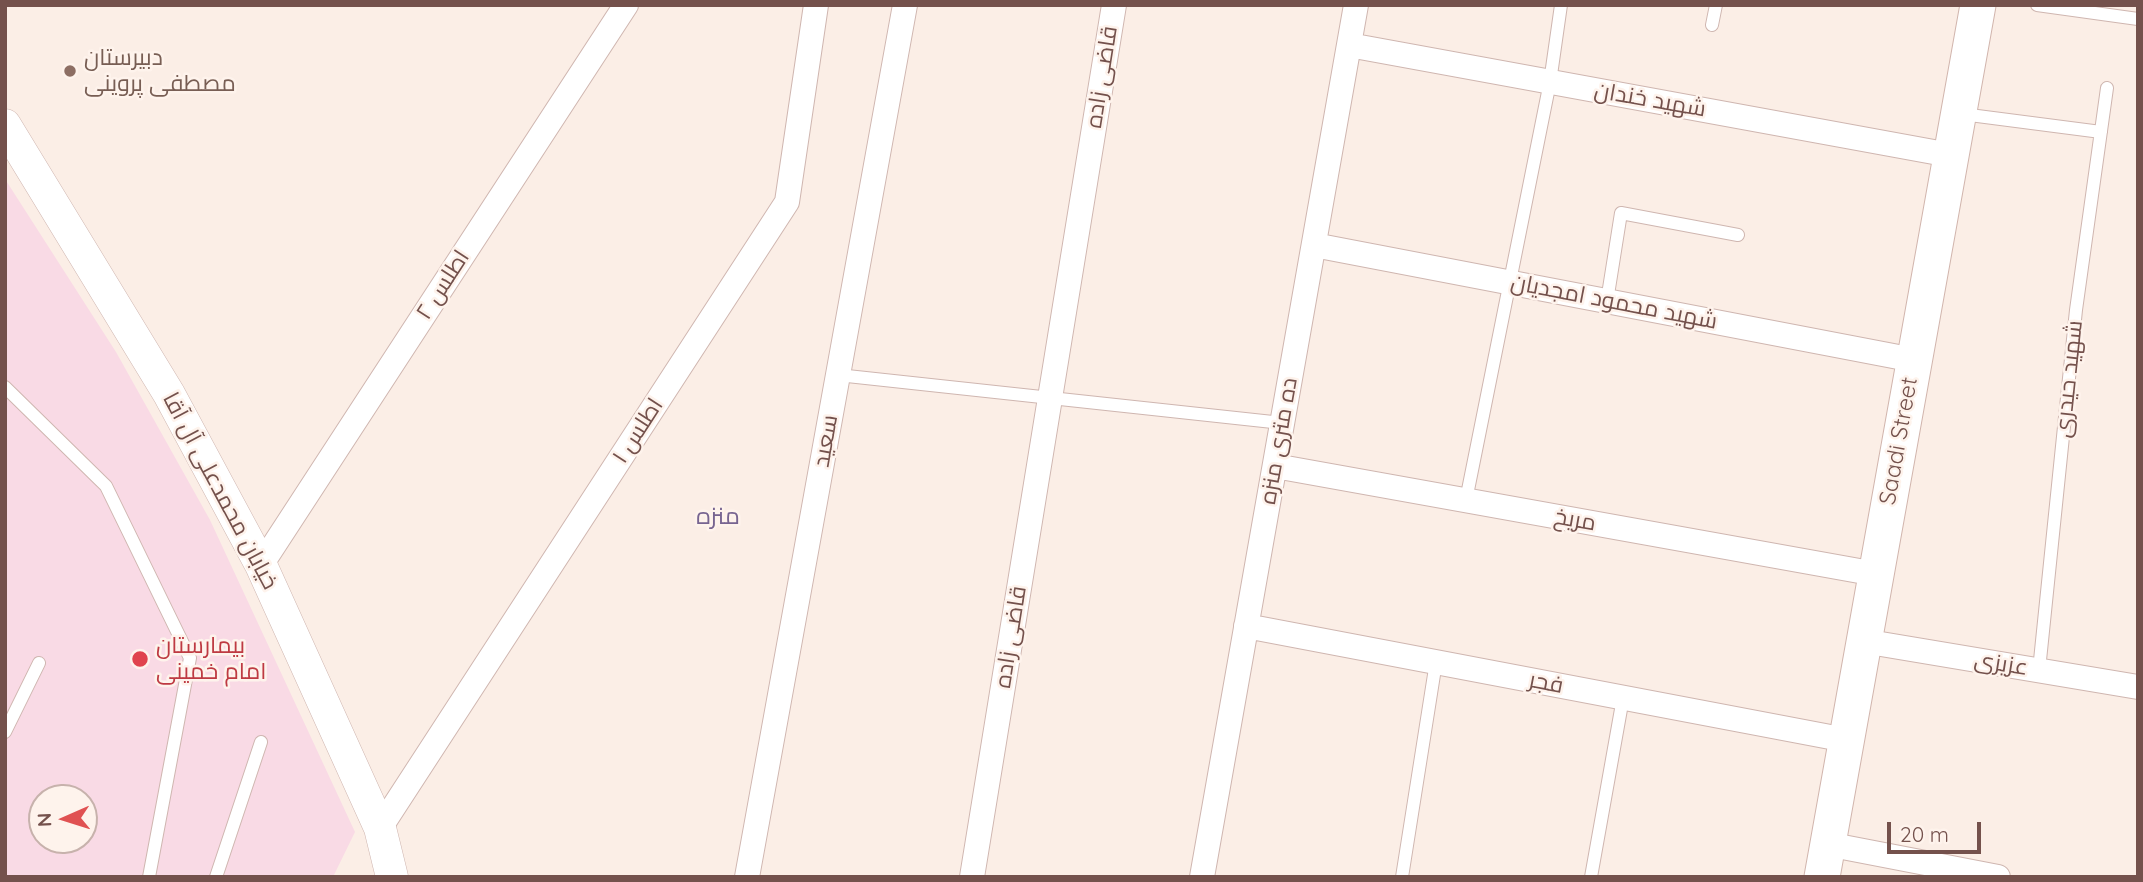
<!DOCTYPE html>
<meta charset="utf-8">
<style>
body{margin:0}
#map{position:relative;width:2143px;height:882px;overflow:hidden;background:#fbeee6;font-family:Quicksand,sans-serif}
canvas{display:block}
.frame{position:absolute;inset:0;border:7px solid #74514c;pointer-events:none}
.north{position:absolute;left:28px;top:784px;width:70px;height:70px;box-sizing:border-box;background:#fef3ec;border:2px solid #c7b2ac;border-radius:50%;rotate:267deg;font-size:19px;font-weight:700;line-height:28px;text-align:center;color:#74514c}
.north::after{content:'';display:block;margin:auto;width:24px;height:32px;background:#e05152;clip-path:polygon(50% 0,100% 100%,50% 72%,0 100%)}
.scale{position:absolute;left:1887px;top:822px;width:94px;height:32px;box-sizing:border-box;border:4px solid #74514c;border-top:0;padding-left:9px;font-size:21px;line-height:24px;white-space:nowrap;color:#74514c;-webkit-text-stroke:5px #fef3ec;paint-order:stroke}
</style>
<div id="map">
<canvas width="2143" height="882"></canvas>
<div class="frame"></div>
<div class="north">N</div>
<div class="scale">20 m</div>
</div>
<script>
const ctx = document.querySelector('canvas').getContext('2d');
ctx.lineJoin = 'round';
function fill(path, color) { ctx.fillStyle = color; ctx.fill(path, 'evenodd'); }
function strokePath(path, color, width, dash) { ctx.strokeStyle = color; ctx.lineWidth = width; ctx.lineCap = dash ? 'butt' : 'round'; ctx.setLineDash(dash || []); ctx.stroke(path); }
function write(font, color, halo, rows, align = 'center') {
  ctx.font = font + ' Quicksand,Cairo,sans-serif'; ctx.lineWidth = 5; ctx.setLineDash([]); ctx.textBaseline = 'middle'; ctx.strokeStyle = halo; ctx.fillStyle = color; for (const [text, x, y, turn = 0] of rows) {
    ctx.save(); ctx.translate(x, y); ctx.rotate((+turn || 0) * Math.PI / 180); ctx.textAlign = isNaN(turn) ? turn : align; if (halo) ctx.strokeText(text, 0, 0); ctx.fillText(text, 0, 0); ctx.restore();
  }
}
const medical = new Path2D(`
 M5 179 116 352 210 520 355 832 333 877H5ZM42 798H84V840H42Z`);
const service = new Path2D(`
 M2037 5 2138 19
 M1712 25 1716 5
 M1962 114 2101 132
 M1607 301 1621 213 1738 235
 M838 375 1282 423
 M5 387 106 486 190 658 149 877
 M1466 500 1550 82 1561 5
 M2039 670 2076 310 2107 88
 M5 732 39 663
 M216 877 261 742
 M1402 877 1436 662
 M1591 877 1623 698`);
const minor = new Path2D(`
 M1349 45 1950 155
 M1314 245 1914 360
 M1275 466 1876 574
 M261 565 626 5
 M1246 626 1846 740
 M1863 641 2138 687
 M380 828 787 202 816 5
 M1827 844 1998 877
 M747 877 905 5
 M972 877 1114 5
 M1202 877 1356 5`);
const tertiary = new Path2D(`
 M5 125 169 394 261 565 380 828 392 877`);
const secondary = new Path2D(`
 M1822 877 1978 5`);
const markers = [
 [70,71,7,"#8d6e63"],
 [140,659,9,"#e0444e"]
];
const educationNames = [
 ["دبیرستان",84,58],
 ["مصطفی پروینی",84,84]
];
const streetNames = [
 ["قاضی زاده",1102,77,-81],
 ["شهید خندان",1650,100,10],
 ["اطلس ۲",443,285,-57],
 ["شهید محمود امجدیان",1614,302,11],
 ["شهید حیدری",2069,379,-84],
 ["اطلس ۱",638,431,-57],
 ["سعید",826,441,-80],
 ["ده متری منزه",1279,441,-80],
 ["Saadi Street",1899,441,-80],
 ["خیابان محمدعلی آل آقا",220,491,62],
 ["مریخ",1575,520,10],
 ["قاضی زاده",1011,637,-81],
 ["عزیزی",2001,664,9],
 ["فجر",1546,683,11]
];
const healthNames = [
 ["بیمارستان",156,646],
 ["امام خمینی",156,672]
];
const neighbourhoodNames = [
 ["منزه",718,517]
];
fill(medical, '#f9dae5');
strokePath(service, '#cfb6b0', 14);
strokePath(minor, '#cfb6b0', 26);
strokePath(tertiary, '#cfb6b0', 33);
strokePath(secondary, '#d1b5ad', 37);
strokePath(service, '#fff', 12);
strokePath(minor, '#fff', 24);
strokePath(tertiary, '#fff', 32);
strokePath(secondary, '#fff', 35);
for (const [x, y, r, color] of markers) { const dot = new Path2D(); dot.arc(x, y, r, 0, 2 * Math.PI); ctx.fillStyle = color; ctx.fill(dot); strokePath(dot, '#fef3ec', 2.5); }
write('23px', '#785e54', '#fef3ec', educationNames, 'left');
write('23px', '#74514c', '#fef3ec', streetNames);
write('23px', '#be3a42', '#fef3ec', healthNames, 'left');
write('24px', '#776490', '#fef3ec', neighbourhoodNames);
</script>
